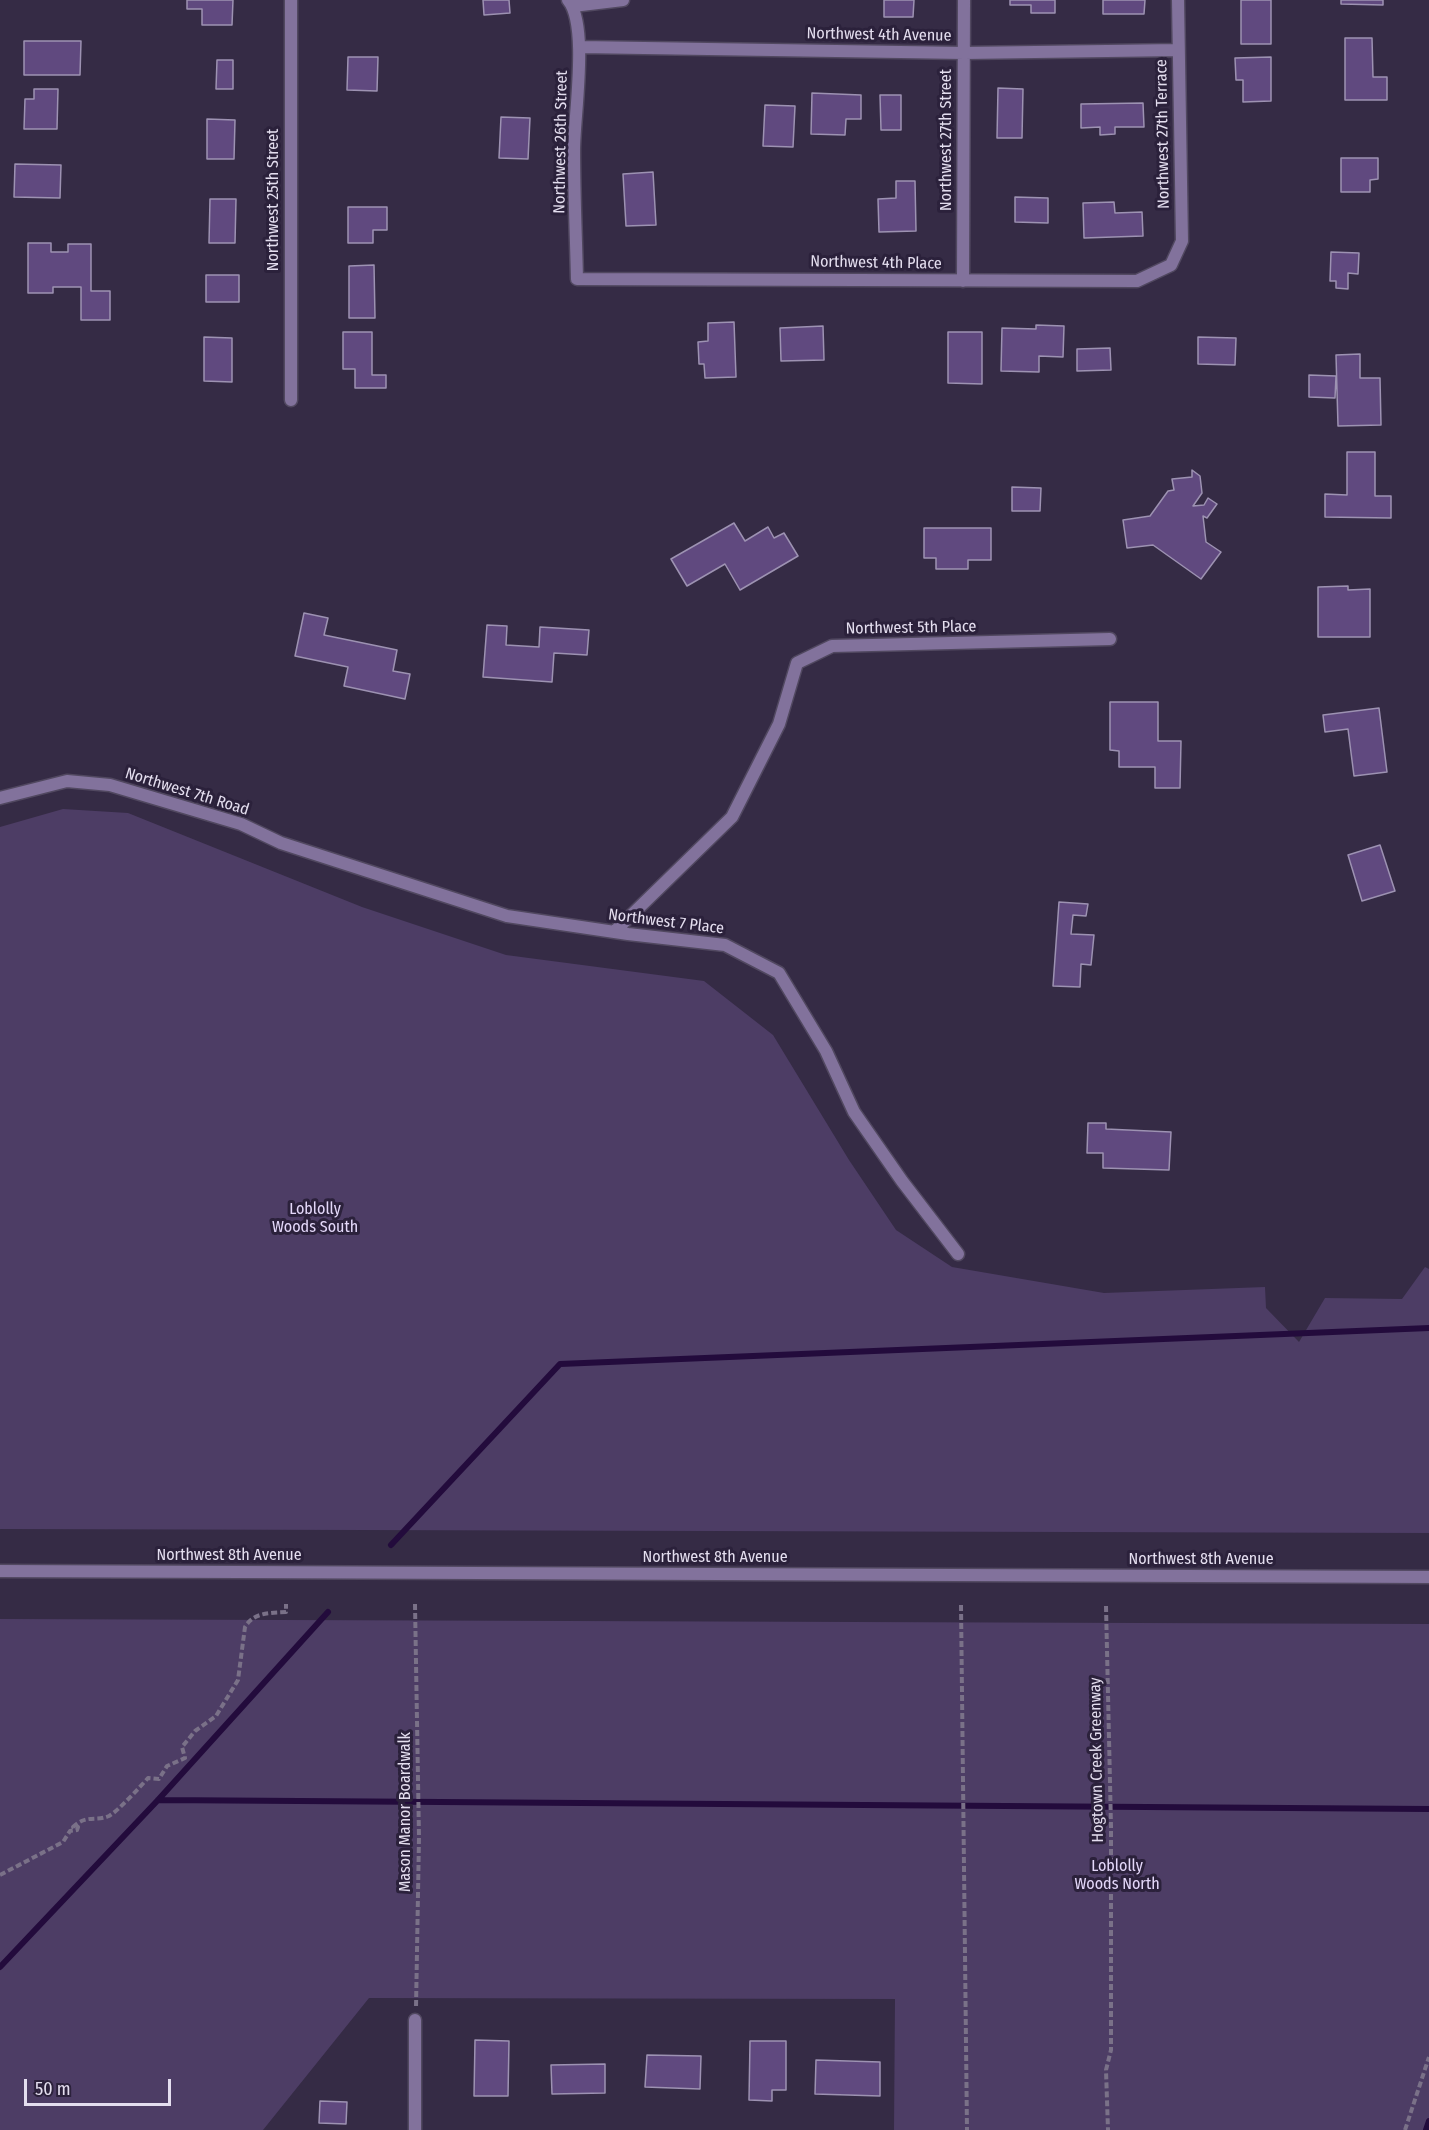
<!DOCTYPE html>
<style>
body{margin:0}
#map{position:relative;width:1429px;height:2130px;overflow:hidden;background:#352b45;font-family:"Fira Sans Condensed",sans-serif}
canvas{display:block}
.scale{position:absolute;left:24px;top:2079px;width:147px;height:27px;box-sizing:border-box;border:3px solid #e4deef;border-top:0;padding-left:8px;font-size:18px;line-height:21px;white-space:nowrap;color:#e4deef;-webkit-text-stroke:4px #2b213b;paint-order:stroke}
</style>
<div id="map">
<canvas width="1429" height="2130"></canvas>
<div class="scale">50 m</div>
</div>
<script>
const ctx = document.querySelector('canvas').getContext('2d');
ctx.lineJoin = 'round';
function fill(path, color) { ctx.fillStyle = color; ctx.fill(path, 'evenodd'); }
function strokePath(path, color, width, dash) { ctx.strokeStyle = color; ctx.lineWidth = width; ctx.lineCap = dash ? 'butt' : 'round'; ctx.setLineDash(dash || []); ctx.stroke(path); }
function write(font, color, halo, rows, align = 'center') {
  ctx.font = font + ' "Fira Sans Condensed",sans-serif'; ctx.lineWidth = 6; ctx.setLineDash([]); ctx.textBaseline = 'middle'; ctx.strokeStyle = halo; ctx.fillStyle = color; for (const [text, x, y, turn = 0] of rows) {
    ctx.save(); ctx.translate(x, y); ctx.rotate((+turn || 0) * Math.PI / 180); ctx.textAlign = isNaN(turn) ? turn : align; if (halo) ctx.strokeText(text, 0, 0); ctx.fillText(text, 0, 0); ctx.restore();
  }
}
const green = new Path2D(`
 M63 809 128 813 362 907 506 955 704 981 773 1035 849 1160 896 1230 952 1267 1104 1293 1265 1287 1266 1308 1299 1342 1325 1298 1402 1299 1425 1267 1429 1269V1533L0 1529V827Z
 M0 1619 1429 1624V2130H894L895 1999 369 1998 263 2130H0Z`);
const stream = new Path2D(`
 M391 1545 560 1364 1429 1328
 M158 1800 1429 1809
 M0 1967 158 1800 328 1612
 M1426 2130 1429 2121`);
const building = new Path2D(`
 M187 0H233L232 25H202V9H187Z
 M483 0H509L510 13 484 15Z
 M884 0H914L913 17H884Z
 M1010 0H1055V13H1031V5H1010Z
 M1103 0H1145L1144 14H1103Z
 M1241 0H1271V44H1241Z
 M1341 0H1383V5L1341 4Z
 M1345 38H1372L1373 77H1387V100H1345Z
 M24 41H81L80 75H24Z
 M348 57H378L377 91 347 90Z
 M1271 57V101L1243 102V80H1236L1235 58Z
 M217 60H233V89H216Z
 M998 88 1023 89 1022 138H997Z
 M34 89H58L57 129H24L25 99H34Z
 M812 93 861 95V119H846L845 135 811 134Z
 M880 95H901V130H881Z
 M1143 103 1144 127H1115V134L1100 135V127L1081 128V104Z
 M765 105 795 106 793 147 763 146Z
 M501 117 530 118 528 159 499 158Z
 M207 119 235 120 234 159H207Z
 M1341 158H1378V179L1370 180V192H1341Z
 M15 164 61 165 60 198 14 197Z
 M653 172 656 225 626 226 623 174Z
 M896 181H915L916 231 879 232 878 199 896 198Z
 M1015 197 1048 198V223L1015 222Z
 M210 199H236L235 243H209Z
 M1114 202 1115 213 1142 212 1143 236 1084 238 1083 203Z
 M348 207H387V230H373V243H348Z
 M28 243H51V252H68V244H91V291H110V320H81V287H53V293H28Z
 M1331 252 1359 253 1358 274 1348 273V289L1336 288V281H1330Z
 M374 265 375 318H349V266Z
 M206 275H239V302H206Z
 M734 322 736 377 705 378 704 364H699L698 342 708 341V323Z
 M1036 325 1064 326 1063 357 1039 356V372L1001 371 1002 328 1036 329Z
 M823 326 824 360 781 361 780 328Z
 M343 332H372V375H386V388H355V369H343Z
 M948 332H982V384L948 383Z
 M204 337 232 338V382L204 381Z
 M1198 337 1236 338 1235 365 1198 364Z
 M1110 348 1111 370 1077 371V349Z
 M1360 354V378H1380L1381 425 1338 426 1336 355Z
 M1309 375 1336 376 1335 398 1309 397Z
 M1347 452H1375V496H1391V518L1325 517V494L1347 495Z
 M1192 470 1200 476 1202 493 1193 506 1204 505 1208 498 1217 504 1207 518 1203 516 1206 542 1221 552 1201 579 1153 545 1127 548 1123 520 1150 516 1168 491 1174 490 1172 479 1192 477Z
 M1012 487 1041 488 1040 511H1012Z
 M734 523 745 541 768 527 774 538 784 533 798 556 740 590 725 564 687 586 671 559Z
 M924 528H991V560H968V569H936V558H924Z
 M1348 586V590L1370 589V637H1318V587Z
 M304 613 328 618 324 635 397 650 393 671 410 674 405 699 344 686 348 667 295 656Z
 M487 625 507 626 506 645 539 647 540 627 589 630 587 655 554 653 552 682 483 677Z
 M1110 702H1158V741H1181L1180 788H1155V767H1119V751L1110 750Z
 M1379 708 1387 772 1354 776 1348 729 1325 732 1323 715Z
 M1380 845 1395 891 1362 901 1348 855Z
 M1059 902 1088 904 1086 916 1073 915 1071 934 1094 935 1091 965 1081 964 1080 987 1053 986Z
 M1088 1123H1106V1129L1171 1132 1169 1170 1103 1168V1153H1087Z
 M475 2040 509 2041 508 2096H474Z
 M750 2041H786V2090H772V2101L749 2100Z
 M647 2055 701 2056 700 2089 645 2087Z
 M816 2060 880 2062V2096L815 2094Z
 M605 2064V2093L552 2094 551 2065Z
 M320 2101 347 2102 346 2124 319 2123Z`);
const path = new Path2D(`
 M415 1604 419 1837 416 2008
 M961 1605 967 2130
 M1106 1606 1111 1826V2050L1106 2070 1108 2130
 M0 1875 63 1842 70 1831 77 1830 78 1827H73C87 1814 95 1822 109 1816 117 1812 141 1786 148 1778L159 1779 167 1766 185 1758 182 1747 195 1731 216 1716 238 1680 245 1627C254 1612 270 1613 286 1612V1604
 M1405 2130 1429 2057`);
const minor = new Path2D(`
 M568 0C589 25 574 116 574 150 574 193 576 236 577 279L1137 281 1171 265 1182 241 1178 0
 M573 6 623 0
 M580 47 964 53 1178 50
 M963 281 964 0
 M291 400V0
 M0 798 67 781 110 785 241 824 281 843 507 916 628 934 725 945 779 973 826 1051 854 1112 902 1181 958 1254
 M614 932 732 817 779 724 797 663 832 646 1110 639
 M415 2020V2130`);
const tertiary = new Path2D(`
 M0 1571 1429 1577`);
const streetNames = [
 ["Northwest 4th Avenue",879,35,1],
 ["Northwest 27th Terrace",1163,134,-91],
 ["Northwest 27th Street",947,140,-90],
 ["Northwest 26th Street",561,142,-89],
 ["Northwest 25th Street",274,200,-90],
 ["Northwest 4th Place",876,263,1],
 ["Northwest 5th Place",911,628,-1],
 ["Northwest 7th Road",187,792,17],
 ["Northwest 7 Place",666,922,7],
 ["Northwest 8th Avenue",229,1556],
 ["Northwest 8th Avenue",715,1558],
 ["Northwest 8th Avenue",1201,1560],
 ["Hogtown Creek Greenway",1097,1760,-91],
 ["Mason Manor Boardwalk",406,1812,-90]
];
const parkNames = [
 ["Loblolly",315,1210],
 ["Woods South",315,1228],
 ["Loblolly",1117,1867],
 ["Woods North",1117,1885]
];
fill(green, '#4d3d65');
strokePath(stream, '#230b3c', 6);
fill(building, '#60497f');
strokePath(building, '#9d92b2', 1.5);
strokePath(minor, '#514860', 15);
strokePath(tertiary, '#514860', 15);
strokePath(path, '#7a7188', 4, [6, 3]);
strokePath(minor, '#82729c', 12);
strokePath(tertiary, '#82729c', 12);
write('16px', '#e4deef', '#2b213b', streetNames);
write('16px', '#e4d8fa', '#2b213b', parkNames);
</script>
